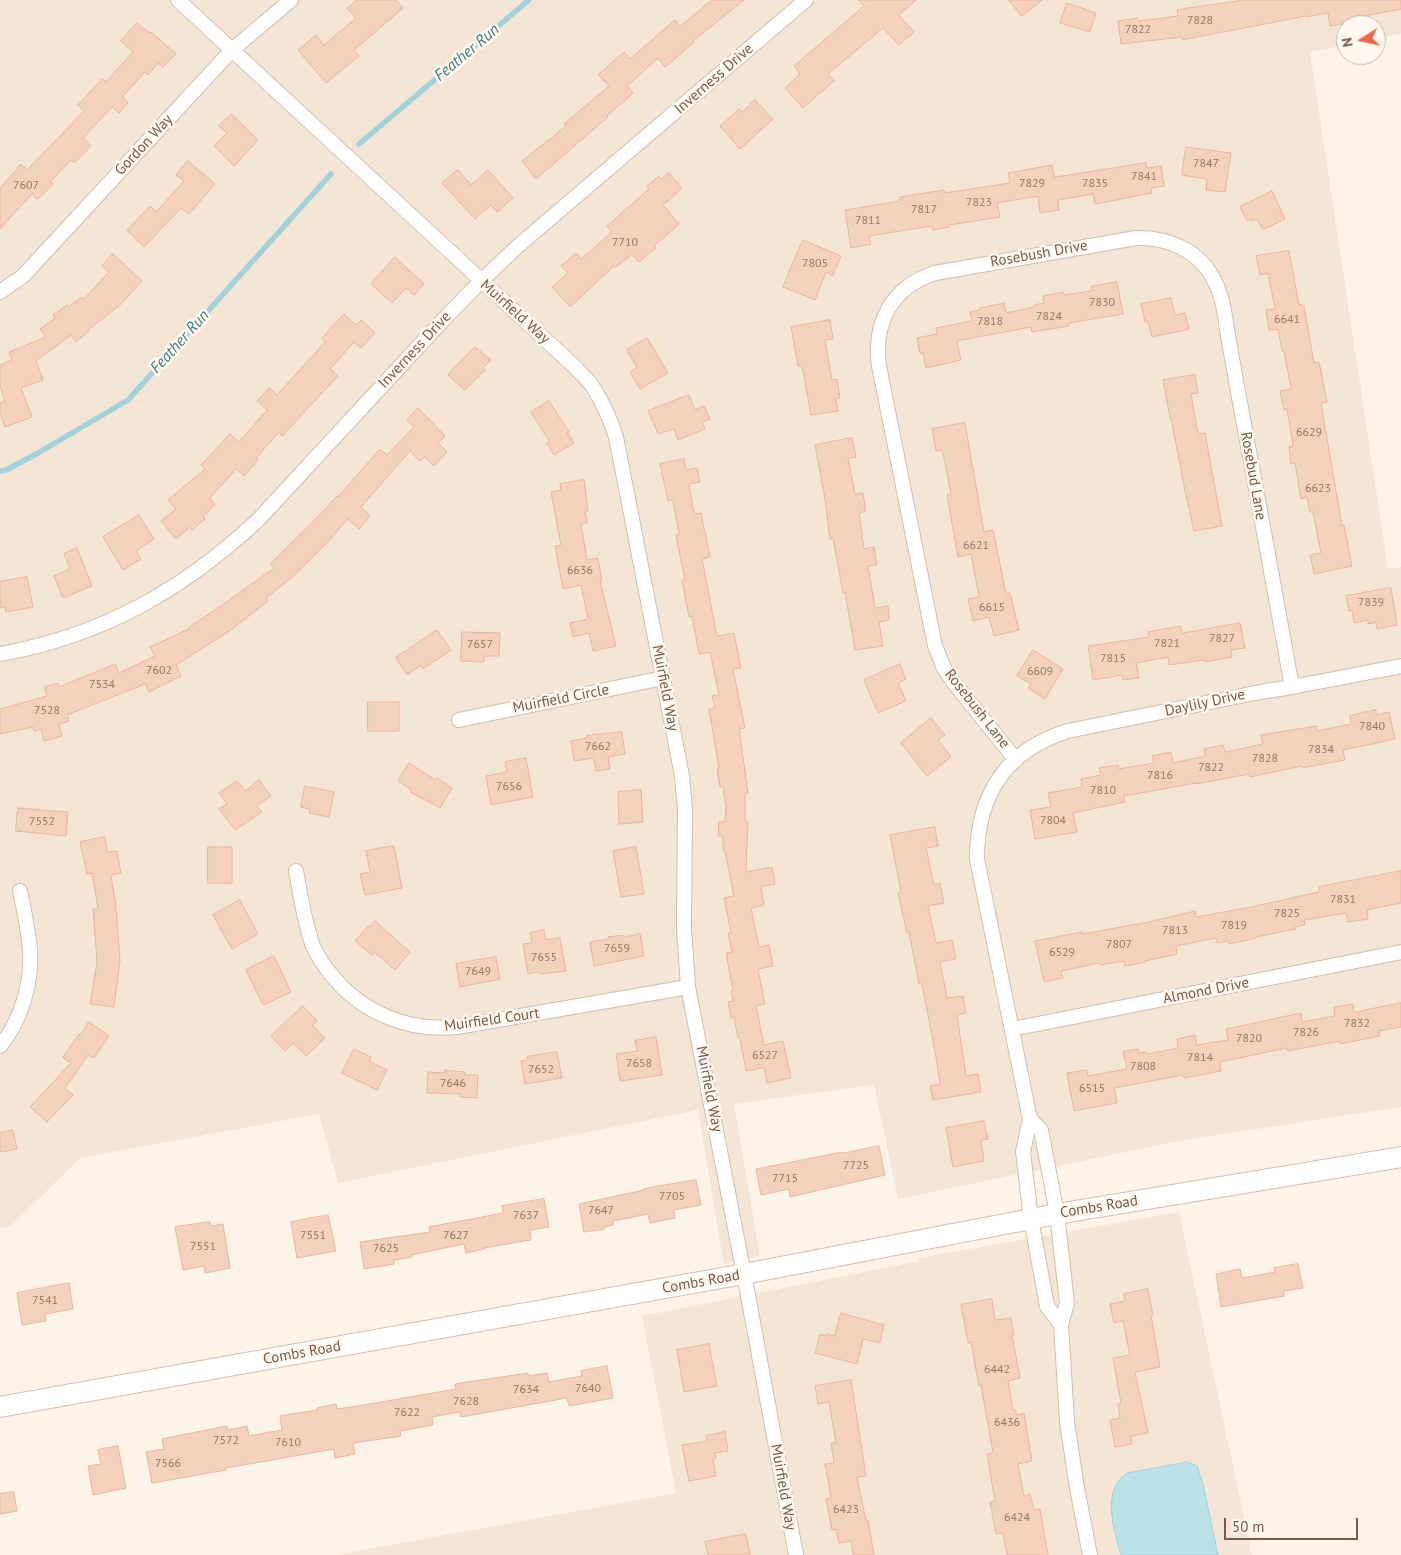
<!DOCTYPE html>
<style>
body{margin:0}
#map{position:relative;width:1401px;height:1555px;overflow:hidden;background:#fdf4e7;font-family:"PT Sans",sans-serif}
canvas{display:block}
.north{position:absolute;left:1336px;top:15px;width:50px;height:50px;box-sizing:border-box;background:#fff8ee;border:1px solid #c9b8ac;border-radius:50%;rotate:260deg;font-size:14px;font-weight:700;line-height:20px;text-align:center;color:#78594a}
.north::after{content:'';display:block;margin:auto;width:18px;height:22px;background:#ea6848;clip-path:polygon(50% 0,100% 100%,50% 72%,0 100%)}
.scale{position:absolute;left:1224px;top:1518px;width:134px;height:22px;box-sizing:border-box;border:2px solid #78594a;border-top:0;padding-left:6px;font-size:15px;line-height:18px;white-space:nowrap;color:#78594a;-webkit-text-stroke:4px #fff8ee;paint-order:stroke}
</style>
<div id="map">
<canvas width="1401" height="1555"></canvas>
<div class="north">N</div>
<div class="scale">50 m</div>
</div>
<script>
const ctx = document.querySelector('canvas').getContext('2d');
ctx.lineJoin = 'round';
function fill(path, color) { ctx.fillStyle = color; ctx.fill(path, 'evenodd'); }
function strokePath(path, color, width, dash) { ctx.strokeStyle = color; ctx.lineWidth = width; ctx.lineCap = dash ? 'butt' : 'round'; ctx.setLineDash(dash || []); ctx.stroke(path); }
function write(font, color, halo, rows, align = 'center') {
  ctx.font = font + ' "PT Sans",sans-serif'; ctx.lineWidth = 5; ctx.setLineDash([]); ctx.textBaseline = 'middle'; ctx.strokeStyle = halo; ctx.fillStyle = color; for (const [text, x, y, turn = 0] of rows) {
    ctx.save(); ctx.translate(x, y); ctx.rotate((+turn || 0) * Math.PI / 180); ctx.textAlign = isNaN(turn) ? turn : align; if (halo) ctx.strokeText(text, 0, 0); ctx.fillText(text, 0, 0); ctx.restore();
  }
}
const residential = new Path2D(`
 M0 0H1401V34L1376 39V25H1346V45L1310 52 1388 569 1401 567V1107L1184 1140 898 1199 874 1085 734 1104 760 1256 724 1264 698 1110 338 1183 319 1114 80 1158 11 1226 0 1228Z
 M1179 1212 1252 1555H336L676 1493 642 1316 919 1261 918 1258Z`);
const water = new Path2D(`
 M1188 1462 1197 1466 1203 1484 1218 1555H1121C1114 1530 1100 1489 1128 1473Z`);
const stream = new Path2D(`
 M359 144 529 0
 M0 471 6 470 38 453 128 400 331 174`);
const building = new Path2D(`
 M357 0H396L403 8 354 50 359 56 326 83 298 50 316 35 324 45 356 18 347 9Z
 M712 0H744L693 41 694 42 665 67 658 58 627 86 633 93 607 116 608 117 536 179 522 161 566 126 564 124 609 86 598 75 624 52 630 59 675 20 680 26Z
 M858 0H916L899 15 914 32 899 45 883 28 828 74 834 81 803 108 785 88 800 74 794 66 864 6Z
 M1009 0H1042L1022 16Z
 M1244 0H1401V9L1348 19V23L1330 26 1328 13 1306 17V16L1182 40V37L1121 44 1118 21 1138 18 1139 21 1178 16 1177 10Z
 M1067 3 1096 13 1090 32 1060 23Z
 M137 23 150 33 151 32 176 54 163 67 158 63 148 75 145 72 122 97 128 103 119 113 112 107 83 138 91 146 74 163 71 160 50 182 53 184 38 199 32 194 0 229V188L21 164 27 170 84 111 78 105 102 79 106 82 133 52 121 41Z
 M755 100 773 119 740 149 720 126 739 109 742 112Z
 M231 114 258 140 234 166 214 146 227 133 219 126Z
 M1186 147 1231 153 1225 192 1206 190 1207 179 1182 175Z
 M188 161 215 184 189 214 181 208 144 247 127 230 150 206 156 212 184 181 176 175Z
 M1146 163 1147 168 1161 166 1164 186 1151 188 1152 193 1095 204 1093 194 1058 200 1059 210 1040 213 1038 196 997 203 1000 217 949 225V227L933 230 932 226 869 236 871 244 851 248 845 210 900 201V197L944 190V193L1010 183 1008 173 1052 165 1054 177Z
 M458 170 471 185 488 170 513 198 497 212 491 205 475 219 442 183Z
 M669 173 682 188 663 205 679 224 654 246 656 248 639 262 632 254 616 267 614 266 570 307 552 287 568 273 561 266 576 253 581 259 612 232 607 226 649 189 647 186 659 176 661 179Z
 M1272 191 1285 219 1263 230 1257 219 1252 221V219L1247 221 1240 207Z
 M803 240 841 256 833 276 826 272 815 300 783 287Z
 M1289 251 1299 305 1302 304V306H1304L1314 363 1319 362 1327 402 1321 403 1342 526 1344 525 1352 566 1314 574 1310 555 1321 553 1313 512H1310L1307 497 1301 499 1295 463 1291 464 1289 447 1293 446 1287 409 1284 410 1280 391 1291 389 1284 351H1282L1278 329 1269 330 1266 310 1275 309 1268 273 1260 275 1256 256Z
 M113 254 142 281 120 305 88 330 89 331 76 342 71 335 36 361 43 380 21 388 32 417 5 427 0 413V403L5 401 0 386V365L12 360 9 352 46 337 40 329 55 318 53 315 67 305 68 307 82 297 84 299 109 272 102 266Z
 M395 257 424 284 414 295 406 288 392 303 371 284Z
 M1117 282 1123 314 1069 323V326L1032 332 1031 327 957 341 961 360 926 368 923 353H920L917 338 937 334 936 328 972 321 970 312 980 310V308L1004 303 1006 313 1034 307V305L1044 303 1043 296 1063 292 1064 295 1092 291 1091 287Z
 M1171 298 1175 315 1185 313 1189 329 1152 337 1148 321 1145 322 1141 304Z
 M344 314 356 325 361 320 375 333 361 348 354 342 330 369 338 376 282 436 279 432 256 458 258 460 244 476 236 469 210 498 215 505 203 516 205 519 192 530 190 527 176 539 161 521 176 509 168 500 205 469 201 465 230 434 239 442 267 410 257 401 269 388 277 395 325 342 322 339Z
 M830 320 833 339 825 340 832 380 837 379 840 398 836 399 838 411 811 415 802 366H798L791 327Z
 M647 338 668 373 640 389 630 372 637 367 627 350Z
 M475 347 491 360 483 368 485 370 465 390 448 375Z
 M1195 375 1198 393 1191 394 1198 434 1205 433 1222 526 1194 531 1185 491 1171 418H1170L1163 380Z
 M689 395 695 410 704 406 710 419 702 422 705 429 678 440 674 429 658 434 648 411Z
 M549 401 569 432 567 433 574 443 554 455 547 443 549 441 531 412Z
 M418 408 445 436 438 443 447 452 434 466 425 457 420 461 410 451 361 507 370 516 359 529 348 519 323 547 290 579 266 598 268 601 231 630 176 665 181 676 149 692 145 684 67 715 69 721 59 724 62 736 44 741 41 729 34 731 33 727 0 734V709L47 696 44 687 58 683 59 687 115 664 119 673 155 656 150 647 189 629 188 628 228 601 274 568 270 564 314 521 337 496 338 497 380 449 387 455 414 427 407 420Z
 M965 423 984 532 993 530 1006 594 1010 593 1019 630 994 636 989 617 973 621 968 599 979 597 971 554 958 557 947 495 951 494 945 463 942 450 936 451 932 429Z
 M852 438 856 457 848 458 855 494 863 493 866 511 859 513 864 549 874 547 877 565 868 566 875 608 888 606 889 620 879 622 883 646 855 650 845 592 843 593 833 538 830 539 825 499 815 445Z
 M684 459 686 470 697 468 700 482 689 484 694 514 701 513 710 557 702 559 717 636 734 633 741 668 733 669 745 728 739 729 748 793H745V821L748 822 746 872 772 867 775 884 761 887 764 905 751 908 759 947 769 945 773 966 758 969 765 1004 756 1006 764 1045 783 1041 791 1078 767 1083 764 1068 746 1071 740 1038H738L734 1017 731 1018 728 1002 733 1001 731 991H733L726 953 732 952 728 933H731L724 898 734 896 725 851H723V836H718L719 822H725L726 807 723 787H720L717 769 719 768 709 709 715 708 712 696 719 695 710 652 699 654 692 616 689 617 682 580H685L676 535 679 534 673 500 668 501 660 464Z
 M584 480 588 511H585L587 523 581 524 587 560 598 558 602 581H600L616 646 593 651 589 633 573 637 570 623 588 619 581 585 563 589 555 546 561 545 551 492 561 490 560 484Z
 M139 515 154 539 136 551 141 559 123 570 103 537Z
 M77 548 92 586 63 598 54 576 70 569 64 554Z
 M27 577 33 607 6 612 5 607 0 608V582Z
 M1391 588 1397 625 1377 629 1376 622 1368 624V620L1354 623 1352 610 1349 611 1346 596Z
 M1240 623 1245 648 1231 650 1232 657 1205 662V660L1169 665 1168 657 1136 663 1139 678 1123 680 1122 675 1093 680 1088 646 1149 637 1148 632 1181 626 1182 633Z
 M437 630 451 650 423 669 421 665 407 675 396 658Z
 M462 632 500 633 499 656H484V662L461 661Z
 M1033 650 1063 669 1045 699 1028 688 1031 684 1017 676Z
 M900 664 906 679 898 683 906 701 878 713 864 680Z
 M368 702H399V731H368Z
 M1376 710V715L1389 712 1395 739 1343 750 1345 760 1302 768V766L1250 777 1249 774 1196 784V783L1124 796 1125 802 1073 813 1077 832 1035 839 1030 810 1051 807 1048 793 1082 787 1081 779 1101 775 1099 768 1118 765 1119 769 1154 763 1152 756 1171 752 1173 763 1205 756 1204 749 1223 745 1225 752 1263 744 1261 735 1316 726 1317 731 1351 724 1350 716Z
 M931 718 945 735 938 740 951 757 927 776 901 743Z
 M622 732 625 754 608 757 610 769 596 771 594 758 574 761 571 741 587 738V736Z
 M526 758 533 797 491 805 486 776 507 772 505 762Z
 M409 763 436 780 437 778 452 788 440 808 410 792 412 790 398 781Z
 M259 780 271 796 257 806 262 812 235 830 219 809 227 804 219 793 237 781 245 791Z
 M305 786 334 792 329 817 309 813 310 809 301 807Z
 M641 790 643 822 619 824 618 792Z
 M18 808 68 812 66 836 16 831Z
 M935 827 938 846 926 848 934 885 940 883 944 903 928 906 936 943 952 940 956 959 940 962 947 998 963 996 966 1013 957 1015 966 1076 978 1074 981 1092 933 1100 930 1086 940 1084 936 1057 922 984H919L909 932 907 933 898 893 901 892 890 835Z
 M105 837 107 852 117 851 121 873 111 875 116 907 120 961 114 1007 90 1004 97 962 93 909 98 908 92 873 87 874 80 842Z
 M394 846 402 888 365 895 360 874 370 872 366 851Z
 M208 847H232V883H208Z
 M636 847 644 894 621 897 613 851Z
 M1401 871V903L1367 910 1368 919 1348 922 1346 913 1304 920 1305 925 1295 927 1296 929 1256 937V938L1229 944V941L1217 943 1216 938 1176 946 1177 954 1145 961V962L1125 966 1124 961 1100 965 1099 963 1061 971 1063 978 1044 982 1035 941 1082 932V934L1149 922 1195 911 1196 917 1251 907 1319 892V887Z
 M240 900 258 934 232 949 213 915Z
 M375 921 410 952 395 970 374 952 372 955 355 941 368 926 369 927Z
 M544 930 546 940 560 938 566 971 540 974 539 972 528 974 523 944 532 943 530 933Z
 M640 934 644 956 594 966 590 942 608 939V937L623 935 624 937Z
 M274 956 291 992 263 1005 246 970Z
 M496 957 500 979 460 987 456 964Z
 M1401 1003V1027L1379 1031 1380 1036 1340 1044V1041L1288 1051 1287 1048 1220 1062 1221 1071 1184 1078 1183 1075 1114 1088 1117 1103 1074 1111 1067 1073 1087 1070 1088 1076 1127 1069 1123 1051 1138 1049 1139 1053 1146 1052 1147 1054 1178 1048 1177 1039 1195 1035 1197 1045 1228 1040 1226 1029 1301 1013 1302 1022 1335 1016 1334 1007 1353 1004 1354 1012Z
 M303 1006 317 1021 312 1025 325 1038 306 1056 293 1043 285 1051 271 1036Z
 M89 1022 109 1036 94 1058 88 1055 65 1088 73 1095 47 1122 30 1107 71 1063 63 1057 79 1034 80 1035Z
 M656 1037 662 1075 620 1081 616 1054 637 1051 635 1041Z
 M354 1049 371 1057 369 1061 387 1070 377 1090 342 1073Z
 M557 1052 562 1078 525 1084 521 1061 527 1060V1057Z
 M445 1070 465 1072V1075H478L477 1098 460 1097V1094L427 1093 428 1072 444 1073Z
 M984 1121 988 1139 981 1140 984 1161 953 1167 946 1128Z
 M13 1130 17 1149 0 1152V1133Z
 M879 1146 885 1175 790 1197 789 1189 761 1195 756 1169 842 1152 843 1153Z
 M696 1180 701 1205 674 1210 675 1218 650 1223 648 1214 613 1221V1225L604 1227V1229L584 1232 579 1204 644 1190V1189Z
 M544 1199 549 1227 530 1230 531 1240 484 1248V1249L466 1253 464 1244 412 1255V1257L394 1260V1264L364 1269 360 1242 430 1232 429 1227 503 1213 502 1206Z
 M328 1215 336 1251 297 1258 291 1222Z
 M210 1222 211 1226 223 1224 230 1268 205 1273 204 1266 183 1270 175 1227Z
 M1298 1264 1303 1288 1284 1291V1296L1221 1307 1216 1274 1240 1269 1242 1278 1275 1272 1274 1268Z
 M69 1283 73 1309 45 1314 46 1321 22 1325 17 1293Z
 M1148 1289 1153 1315H1151L1160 1367 1135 1372 1148 1433 1131 1436 1132 1444 1115 1447 1110 1420 1120 1418 1118 1404H1121L1113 1358 1130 1355 1123 1321 1114 1323 1110 1304 1125 1301 1124 1294Z
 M992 1299 995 1320 1011 1318 1014 1335H1012L1020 1378 1008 1381 1013 1410H1016V1415L1024 1413 1032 1461 1018 1464 1024 1496 1030 1494 1034 1510 1040 1509 1048 1555H1007L1003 1533 996 1534 990 1502 995 1501 987 1454 993 1453 981 1385 979 1386 971 1342 968 1343 961 1305Z
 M841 1313 884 1325 880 1343 863 1339 857 1364 815 1353 820 1334 826 1336V1334L834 1336Z
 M709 1344 717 1386 684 1392 677 1350Z
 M607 1366 613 1398 569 1406 567 1398 461 1417 460 1412 432 1417 433 1425 400 1431 401 1436 353 1443 355 1454 335 1458 334 1449 226 1468V1470L152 1483 146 1452 164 1449 162 1439 227 1426 228 1430 247 1426 249 1436 282 1430 280 1416 317 1410V1408L336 1404 337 1409 358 1406 456 1389 455 1384 528 1373V1376L547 1373 549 1382 582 1376 581 1371Z
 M851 1380 866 1476 857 1477 866 1521 868 1520 874 1555H853L851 1541 839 1543 836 1529 832 1530 826 1499 831 1498 825 1464 834 1463 831 1443H836L829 1402 818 1404 815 1386Z
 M725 1432 728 1451 715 1453 716 1458 713 1459 716 1476 689 1481 682 1445 707 1441 706 1436Z
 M118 1446 126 1488 93 1495 88 1466 101 1464 98 1450Z
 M14 1492 17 1511 0 1514V1494Z
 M746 1534 750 1555H708L705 1542Z`);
const street = new Path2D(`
 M178 0 575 367C580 373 586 378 591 384 602 401 610 418 616 437L682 776 685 809 684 929 688 987 744 1274 796 1555
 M0 292 23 276 232 50 291 0
 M0 654C102 636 183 590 258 520L444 319 481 281 518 246 806 0
 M459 720 663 678
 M1016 760 954 683 944 668 935 646 879 366C873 322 892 287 935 273L1136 238C1167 237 1198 250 1213 278 1223 295 1225 316 1228 336 1231 354 1235 373 1238 392 1256 490 1275 589 1292 687
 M296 871C301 896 304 922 313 946 317 955 323 964 329 972 360 1012 407 1032 457 1027L688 987
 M1012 1029 1401 952
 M0 1046C21 1021 32 983 30 952 29 932 24 911 20 891
 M1030 1119 1041 1130 1057 1214 1067 1303 1061 1325 1067 1422 1077 1488 1090 1555
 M1061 1325 1047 1306 1031 1219 1023 1152 1030 1119 977 859C977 795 1006 750 1068 731L1260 692 1292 687 1401 666`);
const secondary = new Path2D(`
 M0 1407 744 1274 1057 1214 1401 1157`);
const numberNames = [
 ["7828",1200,21],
 ["7822",1138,30],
 ["7847",1206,164],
 ["7841",1144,177],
 ["7829",1032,184],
 ["7835",1095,184],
 ["7607",26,186],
 ["7823",979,203],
 ["7817",924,210],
 ["7811",868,221],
 ["7710",625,243],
 ["7805",815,264],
 ["7830",1102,303],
 ["7824",1049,317],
 ["6641",1287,320],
 ["7818",990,322],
 ["6629",1309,433],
 ["6623",1318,489],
 ["6621",976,546],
 ["6636",580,571],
 ["7839",1371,603],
 ["6615",992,608],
 ["7827",1222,639],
 ["7821",1167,644],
 ["7657",480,645],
 ["7815",1113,659],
 ["7602",159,671],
 ["6609",1040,672],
 ["7534",102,685],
 ["7528",47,711],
 ["7840",1372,727],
 ["7662",598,747],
 ["7834",1321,750],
 ["7828",1265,759],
 ["7822",1211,768],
 ["7816",1160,776],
 ["7656",509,787],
 ["7810",1103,791],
 ["7804",1053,821],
 ["7552",42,822],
 ["7831",1343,900],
 ["7825",1287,914],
 ["7819",1234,926],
 ["7813",1175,931],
 ["7807",1119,945],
 ["7659",617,949],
 ["6529",1062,953],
 ["7655",544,958],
 ["7649",478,972],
 ["7832",1357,1024],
 ["7826",1306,1033],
 ["7820",1249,1039],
 ["6527",765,1056],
 ["7814",1200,1058],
 ["7658",639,1064],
 ["7808",1143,1067],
 ["7652",541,1070],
 ["7646",453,1084],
 ["6515",1092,1089],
 ["7725",856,1166],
 ["7715",785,1179],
 ["7705",672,1197],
 ["7647",601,1211],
 ["7637",526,1216],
 ["7551",313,1236],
 ["7627",456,1236],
 ["7551",203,1247],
 ["7625",386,1249],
 ["7541",45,1301],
 ["6442",997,1370],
 ["7640",588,1389],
 ["7634",526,1390],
 ["7628",466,1402],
 ["7622",407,1413],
 ["6436",1007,1423],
 ["7572",226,1441],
 ["7610",288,1443],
 ["7566",168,1464],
 ["6423",846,1510],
 ["6424",1017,1518]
];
const streetNames = [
 ["Inverness Drive",714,79,-41],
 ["Gordon Way",144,145,-47],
 ["Rosebush Drive",1039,254,-10],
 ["Muirfield Way",515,312,42],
 ["Inverness Drive",415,350,-47],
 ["Rosebud Lane",1253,476,80],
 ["Muirfield Way",665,688,79],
 ["Muirfield Circle",561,699,-11],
 ["Daylily Drive",1205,703,-12],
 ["Rosebush Lane",977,709,52],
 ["Almond Drive",1206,991,-11],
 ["Muirfield Court",492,1020,-8],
 ["Muirfield Way",709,1089,79],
 ["Combs Road",1099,1207,-9],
 ["Combs Road",701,1282,-10],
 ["Combs Road",302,1353,-10],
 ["Muirfield Way",783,1487,80]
];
const waterNames = [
 ["Feather Run",467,53,-40],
 ["Feather Run",180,342,-48]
];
fill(residential, '#f5e5d5');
fill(water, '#bae2e8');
strokePath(water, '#a0d2da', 1);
strokePath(stream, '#a0d2da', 5.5);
fill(building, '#f3d1bd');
strokePath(building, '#e7b79d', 1);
strokePath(street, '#d2bdae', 16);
strokePath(secondary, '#d5bdac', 22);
strokePath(street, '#fff', 14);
strokePath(secondary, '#fff', 20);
write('12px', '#977767', null, numberNames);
write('15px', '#78594a', '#fff8ee', streetNames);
write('italic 16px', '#3f7b85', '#fff8ee', waterNames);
</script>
